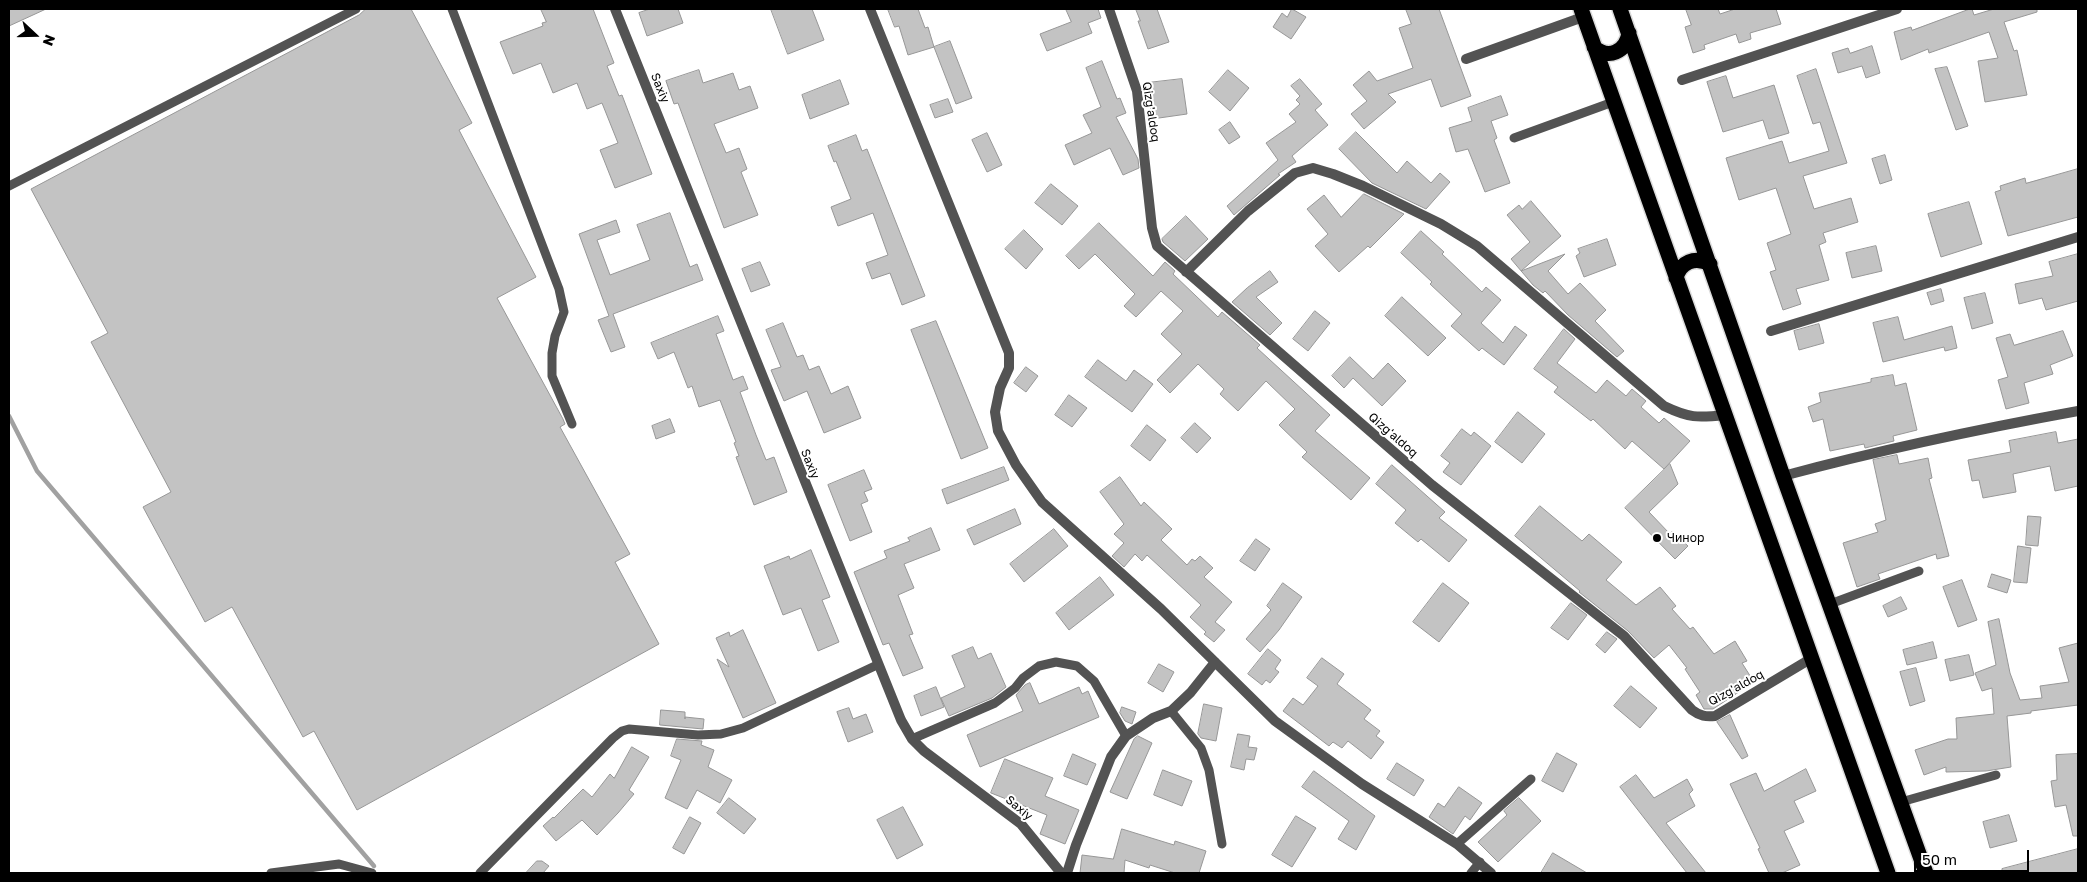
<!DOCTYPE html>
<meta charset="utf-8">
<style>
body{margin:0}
#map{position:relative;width:2087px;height:882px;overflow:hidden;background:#fff;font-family:"Golos Text",sans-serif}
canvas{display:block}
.frame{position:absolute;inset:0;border:10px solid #000;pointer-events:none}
.north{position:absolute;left:10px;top:10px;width:50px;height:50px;-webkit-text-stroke:4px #fff;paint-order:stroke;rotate:111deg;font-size:14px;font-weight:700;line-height:20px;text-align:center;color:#000}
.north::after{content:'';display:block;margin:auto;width:18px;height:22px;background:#000;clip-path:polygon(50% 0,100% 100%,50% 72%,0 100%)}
.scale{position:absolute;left:1914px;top:850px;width:115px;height:22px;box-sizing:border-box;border:2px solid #000;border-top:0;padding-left:6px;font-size:15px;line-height:18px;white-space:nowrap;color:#000;-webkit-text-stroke:4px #fff;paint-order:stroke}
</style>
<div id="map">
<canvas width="2087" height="882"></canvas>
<div class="frame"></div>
<div class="north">N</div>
<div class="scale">50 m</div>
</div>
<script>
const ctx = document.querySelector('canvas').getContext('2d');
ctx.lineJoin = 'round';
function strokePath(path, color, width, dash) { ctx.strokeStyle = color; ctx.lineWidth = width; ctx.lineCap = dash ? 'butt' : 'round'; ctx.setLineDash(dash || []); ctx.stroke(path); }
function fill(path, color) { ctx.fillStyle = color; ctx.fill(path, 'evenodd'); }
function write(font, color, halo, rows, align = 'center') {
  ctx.font = font + ' "Golos Text",sans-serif'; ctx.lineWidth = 4; ctx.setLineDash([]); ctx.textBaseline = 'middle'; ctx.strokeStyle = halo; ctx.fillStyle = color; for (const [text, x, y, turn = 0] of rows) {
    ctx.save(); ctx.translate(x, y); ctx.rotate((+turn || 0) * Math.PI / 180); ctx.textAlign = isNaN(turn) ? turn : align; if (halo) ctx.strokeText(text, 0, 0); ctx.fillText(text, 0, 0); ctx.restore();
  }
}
const stream = new Path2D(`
 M9 416 37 471 374 866`);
const building = new Path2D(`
 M9 9H46L9 26Z
 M366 9H411L472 123 459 130 536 277 497 298 563 419 565 424 560 427 630 554 615 562 659 644 357 810 314 731 303 737 232 607 205 622 143 507 171 492 91 342 108 333 31 189 359 15Z
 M541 9H593L614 63 607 66 619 96 622 95 652 174 615 188 600 150 618 143 602 103 587 109 577 83 553 93 541 63 513 74 500 42 543 26 542 23 546 22Z
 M650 9H678L683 23 647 36 639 13Z
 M771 9H812L824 40 788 54Z
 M888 9H918L925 28 928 27 934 47 908 55 899 26 895 27Z
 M1066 9H1098L1101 18 1088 23 1092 33 1047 51 1040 34 1071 22Z
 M1136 9H1157L1169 42 1148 49 1138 21H1140Z
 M1292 9 1306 17 1291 39 1273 27 1282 13 1287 17Z
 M1406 9H1439L1471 96 1441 107 1431 79 1388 94 1396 102 1364 129 1351 114 1367 101 1353 85 1369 71 1377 81 1413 68 1399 28 1411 24Z
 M1686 9H1718L1720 14 1735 9H1776L1781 24 1750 33 1751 39 1739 43 1736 34 1704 45 1705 49 1693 53 1685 27 1691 25Z
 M1970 9H1972L1974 15 1994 9H2037V12L2004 22 2014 51 2017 50 2027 95 1985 102 1978 61 1998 58 1989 32 1929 53 1928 49 1901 60 1894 32 1911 27 1912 30Z
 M950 41 972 98 956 104 934 47Z
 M1872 46 1880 73 1866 78 1862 66 1838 73 1832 53 1848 48 1850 53Z
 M1102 61 1117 99 1120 98 1126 113 1116 117 1138 159 1139 168 1123 175 1110 148 1074 165 1065 145 1092 133 1083 115 1101 107 1086 68Z
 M1947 67 1968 126 1956 130 1935 69Z
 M1816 69 1847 163 1803 176 1814 209 1851 198 1858 222 1823 233 1826 242 1819 245 1829 280 1796 289 1801 304 1783 310 1770 272 1776 270 1767 243 1791 234 1776 188 1739 200 1726 158 1782 141 1789 163 1829 151 1820 122 1813 124 1797 76Z
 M699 70 703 83 733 73 739 90 750 86 758 108 714 124 726 153 739 148 747 169 741 172 758 215 724 228 678 103 674 104 666 81Z
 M1228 70 1249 88 1230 111 1209 92Z
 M1726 76 1733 98 1774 85 1789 133 1769 139 1763 120 1723 132 1707 82Z
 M1182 79 1187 114 1152 119 1147 83Z
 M1300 79 1322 104 1315 110 1328 125 1292 156 1296 162 1278 174 1280 175 1234 215 1227 206 1278 160 1266 143 1296 122 1289 114 1300 104 1296 100 1300 96 1291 86Z
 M840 80 849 104 810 119 802 95Z
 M1501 96 1508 115 1491 121 1497 138 1494 140 1510 183 1485 192 1468 149 1456 152 1449 128 1472 121 1468 108Z
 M948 99 953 112 935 118 930 105Z
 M1230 122 1240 137 1229 144 1219 130Z
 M1356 132 1397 173 1407 161 1431 183 1440 173 1450 182 1426 209 1372 183 1339 149Z
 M987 133 1002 165 987 172 972 140Z
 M856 135 862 151 867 149 925 296 902 305 890 273 872 279 866 263 888 255 873 213 838 226 831 207 851 199 836 161 834 162 828 146Z
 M1885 155 1892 180 1880 184 1872 159Z
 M2078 169V217L2008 236 1995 192 2001 190 2000 186 2025 178 2026 183Z
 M1051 184 1078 206 1062 225 1035 203Z
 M1364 194 1404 214 1370 248 1368 246 1339 272 1315 246 1328 234 1307 209 1324 195 1341 217Z
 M1531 201 1561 236 1521 271 1565 254 1548 271 1568 294 1580 283 1606 310 1595 321 1624 351 1617 357 1568 315 1545 291 1543 293 1533 285 1511 259 1530 242 1507 215 1519 205 1522 209Z
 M1969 202 1982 244 1941 257 1928 214Z
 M670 213 690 267 697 264 703 280 613 314 625 347 611 352 598 320 609 316 579 234 616 220 620 232 597 240 610 275 650 260 637 225Z
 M1186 216 1208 239 1185 261 1163 242 1162 239Z
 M1099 223 1153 276 1165 262 1175 271 1173 274 1218 317 1222 312 1260 345 1257 348 1330 415 1315 431 1370 478 1351 500 1302 457 1307 452 1279 425 1295 409 1266 381 1238 411 1220 394 1224 389 1198 364 1170 393 1157 380 1182 354 1161 334 1183 311 1161 291 1136 317 1124 306 1135 294 1095 254 1079 269 1066 256Z
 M1024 230 1043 249 1026 269 1005 249Z
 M1421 231 1444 252 1442 254 1482 292 1486 287 1501 300 1481 323 1503 343 1515 326 1527 335 1504 365 1482 348 1479 351 1451 326 1462 314 1430 284 1432 282 1401 253Z
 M1607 239 1616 265 1584 277 1576 256 1580 253 1578 249Z
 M1876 246 1882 271 1852 278 1846 253Z
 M2078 254V301L2046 310 2042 298 2019 304 2015 284 2053 276 2049 262Z
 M760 262 770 285 751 292 742 269Z
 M1270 271 1278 282 1256 297 1282 323 1270 335 1232 302 1247 288Z
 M1941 289 1944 301 1931 305 1927 293Z
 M1985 293 1993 323 1972 329 1964 298Z
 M1402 297 1446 338 1428 356 1385 316Z
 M1315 311 1330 323 1308 351 1293 339Z
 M718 316 724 331 716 334 733 380 743 376 748 389 740 392 756 435 766 460 774 457 787 492 754 505 736 457 739 456 734 443 736 442 720 400 699 407 692 386 688 388 674 352 658 359 651 343Z
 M1898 317 1904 340 1952 326 1957 348 1945 351 1944 347 1883 362 1873 323Z
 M936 321 988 448 961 459 911 330Z
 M783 323 797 357 803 355 809 370 819 366 831 394 848 386 861 418 824 433 807 391 784 401 771 370 781 367 766 330Z
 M1819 324 1824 343 1799 350 1794 331Z
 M1564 329 1575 339 1557 363 1596 393 1607 380 1626 396 1632 389 1646 401 1641 407 1659 423 1664 418 1690 441 1664 469 1632 441 1625 449 1593 419 1591 421 1554 392 1558 387 1534 369Z
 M2063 331 2073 356 2050 365 2053 374 2024 383 2029 403 2006 409 1998 380 2008 377 1996 338 2010 334 2014 345Z
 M1350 357 1373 379 1388 363 1406 381 1382 406 1353 378 1344 388 1332 376Z
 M1098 360 1126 381 1134 370 1153 384 1132 412 1085 377Z
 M1026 367 1038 376 1026 392 1014 383Z
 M1893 375 1895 386 1906 383 1917 430 1893 436 1894 441 1865 448 1864 444 1830 451 1823 419 1813 422 1808 407 1821 402 1819 393 1871 382V379Z
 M1069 395 1087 408 1072 427 1055 415Z
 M1518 412 1545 434 1522 463 1495 442Z
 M670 419 675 432 656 439 652 426Z
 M1195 423 1211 438 1197 453 1181 438Z
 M1147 425 1166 440 1150 461 1131 446Z
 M1462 429 1471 436 1474 432 1491 446 1461 485 1443 472 1450 463 1441 456Z
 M2056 432 2058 443 2078 439V486L2055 491 2050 466 2013 474 2016 492 1983 498 1979 480 1972 481 1968 460 2011 452 2009 441Z
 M1897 455 1899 464 1928 458 1932 478 1929 479 1949 556 1937 559 1936 554 1878 574 1880 579 1857 587 1843 543 1878 532 1875 524 1886 520 1873 460Z
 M1670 464 1678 484 1649 512 1670 534 1672 531 1688 546 1675 559 1625 508Z
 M1392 465 1445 512 1439 518 1467 540 1449 562 1421 539 1418 542 1395 523 1406 510 1376 484Z
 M1004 467 1009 480 947 504 942 490Z
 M864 470 872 489 864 492 868 501 861 504 872 532 850 541 828 485Z
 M1120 477 1141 506 1144 502 1172 529 1161 540 1187 565 1192 559 1195 561 1200 556 1213 568 1204 577 1232 602 1215 622 1225 630 1214 642 1204 634 1206 632 1190 617 1201 605 1147 555 1142 561 1135 554 1124 567 1112 556 1124 543 1114 534 1124 524 1100 492Z
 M1540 506 1582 541 1589 534 1622 562 1606 580 1636 605 1660 587 1676 606 1672 609 1690 629 1693 627 1714 654 1735 641 1747 661 1742 663 1754 682 1713 709H1704L1696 695 1700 692 1685 669 1687 668 1669 645 1654 658 1628 631 1579 592 1580 591 1515 536Z
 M1015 509 1021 524 974 545 967 530Z
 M2028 516 2041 517 2038 546 2026 545Z
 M931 528 940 550 904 564 914 588 898 595 913 634 909 635 923 668 903 676 889 643 883 645 854 572 887 558 884 551 910 541 908 538Z
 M1054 529 1068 546 1024 582 1010 564Z
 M1256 539 1270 549 1255 571 1240 561Z
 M2018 546 2031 548 2027 583 2014 582Z
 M811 550 830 597 822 600 839 642 818 651 801 608 783 615 764 566 789 556 790 559Z
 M1992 574 2011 580 2007 593 1988 587Z
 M1100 577 1114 595 1069 630 1056 613Z
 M1962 580 1977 620 1958 627 1943 587Z
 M1283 583 1302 597 1279 630 1260 652 1246 639 1271 610 1267 606Z
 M1443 583 1469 603 1439 642 1413 622Z
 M1901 597 1907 609 1888 617 1883 606Z
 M1571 603 1587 615 1568 640 1551 628Z
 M1999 619 2010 673 2020 700 2042 698 2040 686 2069 682 2059 648 2078 643V705L2031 711V713L2007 716 2011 767 1986 771 1946 772V767L1924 775 1915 750 1948 739H1957L1956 718 1994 714 1992 688 1982 691 1975 673 1996 665 1988 622Z
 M743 630 776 703 743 718 717 659 729 667 716 638 729 632 730 636Z
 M1607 632 1617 639 1605 653 1596 645Z
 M1933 642 1937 658 1907 665 1903 650Z
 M973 647 978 659 991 653 1006 687 992 698 949 716 941 698 965 687 952 656Z
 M1268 649 1281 660 1275 669 1279 672 1270 683 1266 680 1262 685 1248 674Z
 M1969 655 1974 675 1950 681 1945 660Z
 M1322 658 1344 674 1337 684 1371 710 1364 719 1380 731 1376 736 1384 742 1371 759 1348 741 1342 748 1333 742 1329 746 1283 711 1293 698 1303 705 1318 686 1307 678Z
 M1159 664 1174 672 1163 692 1148 683Z
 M1916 668 1925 701 1910 706 1900 672Z
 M1030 683 1039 704 1079 687 1082 694 1088 691 1099 717 980 767 967 735 1023 711 1016 695 1025 685Z
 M1631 686 1657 708 1640 728 1614 706Z
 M936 687 944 707 921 716 914 696Z
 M1204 704 1222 708 1216 741 1201 738 1198 734Z
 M1122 707 1136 712 1132 724 1125 721 1120 713Z
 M849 708 853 719 866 714 873 732 848 742 837 712Z
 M661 710 685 712V719V717L704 719 703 729 660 725Z
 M1730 715 1748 756 1742 759 1717 722Z
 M1238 734 1250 736 1248 747 1257 748 1254 760 1246 759 1244 770 1231 767Z
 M1138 736 1152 743 1127 799 1110 792 1134 739Z
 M677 739 702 741 701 745 714 750 708 767 732 780 720 803 697 790 687 809 665 798 681 760 671 756Z
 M632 747 649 757 629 790 634 794 618 813 597 835 582 820 556 841 543 826 553 817 554 818 583 789 592 797 610 774 614 778Z
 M1557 753 1577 764 1563 792 1542 781Z
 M1073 754 1096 764 1087 785 1064 776Z
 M2078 754V836H2073L2066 805 2055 807 2051 781 2057 780 2056 755Z
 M1005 759 1053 778 1045 796 1079 810 1065 844 1040 834 1047 815 991 793Z
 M1397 763 1424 780 1414 796 1387 779Z
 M1806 769 1816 791 1794 801 1804 822 1784 831 1800 865 1782 873H1769L1758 849 1760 848 1730 784 1756 773 1764 791Z
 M1163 770 1192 781 1182 806 1154 795Z
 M1314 771 1375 816 1356 850 1338 839 1349 821 1302 787Z
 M1636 775 1654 798 1687 779 1693 790 1689 794 1695 806 1666 823 1706 873H1687L1620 787Z
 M1459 787 1482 803 1470 820 1465 816 1453 834 1429 817 1438 803 1444 807Z
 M729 798 756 819 744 834 717 813Z
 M1519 798 1541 821 1498 862 1478 842 1507 815 1504 811Z
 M903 807 923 845 897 859 877 820Z
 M2009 815 2017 841 1990 848 1983 822Z
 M1296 816 1316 828 1292 867 1272 855Z
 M690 817 701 823 684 854 673 848Z
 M1122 829 1174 845 1175 841 1206 851 1199 873H1175L1150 865 1149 868 1125 860 1124 873H1080L1082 855 1113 859Z
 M2078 849V873H2002V869Z
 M1553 853 1587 873H1541Z
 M537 861H542L549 866 543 873H526Z`);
const lane = new Path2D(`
 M452 9 559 289 564 312 555 336 552 353V376L572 424
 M1514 138 1613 102
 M9 186 356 9
 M1830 604 1919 571
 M1171 711 1201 748 1209 770 1222 844
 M912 739 995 703 1015 688 1023 678 1039 666 1056 662 1077 666 1094 681 1126 736
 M1901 802 1996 775
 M1457 844 1531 779
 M271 873 339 864 372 873
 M480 873 613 738 622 731 629 729 698 735 721 734 743 728 877 665
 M1471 873 1480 862`);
const street = new Path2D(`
 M615 9 901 720 912 739 924 751 1021 824 1061 873
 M870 9 1009 353V368L1000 388 995 412 998 431 1016 465 1042 502 1161 609 1275 721 1362 784 1457 844 1491 873
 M1109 9 1137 91 1152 228 1157 246 1432 485 1624 636 1692 710C1700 716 1706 717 1715 716L1812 658
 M1466 59 1583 17
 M1682 80 1897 9
 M1186 272 1248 211 1295 173 1313 168 1333 174 1363 186 1441 224 1477 246 1664 406C1689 418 1697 418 1725 415
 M1771 331 2078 237
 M1783 476C1880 450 1979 429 2078 411
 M1067 873 1076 845 1111 757 1126 736 1153 718 1171 711 1191 692 1215 662`);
const highway = new Path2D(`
 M1581 9 1888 873
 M1620 9 1783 476 1926 873
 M1594 47C1608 60 1626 52 1629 33
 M1676 278C1680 262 1695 256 1710 264`);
const markers = [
 [1657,538,5,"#000"]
];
const streetNames = [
 ["Saxiy",660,88,68],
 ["Qizg'aldoq",1151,112,81],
 ["Qizg'aldoq",1393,435,41],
 ["Saxiy",810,464,68],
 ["Qizg'aldoq",1736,688,-29],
 ["Saxiy",1019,808,40]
];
const poiNames = [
 ["Чинор",1667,538]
];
strokePath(stream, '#a1a1a1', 4.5);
fill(building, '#c3c3c3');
strokePath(building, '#979797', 1);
strokePath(highway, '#dbdbdb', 18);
strokePath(lane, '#535353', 9);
strokePath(street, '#535353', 10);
strokePath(highway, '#000', 15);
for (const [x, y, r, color] of markers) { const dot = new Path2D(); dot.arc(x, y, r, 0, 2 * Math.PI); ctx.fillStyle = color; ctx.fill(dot); strokePath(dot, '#fff', 2); }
write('12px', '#000', '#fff', streetNames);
write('12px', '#000', '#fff', poiNames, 'left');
</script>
